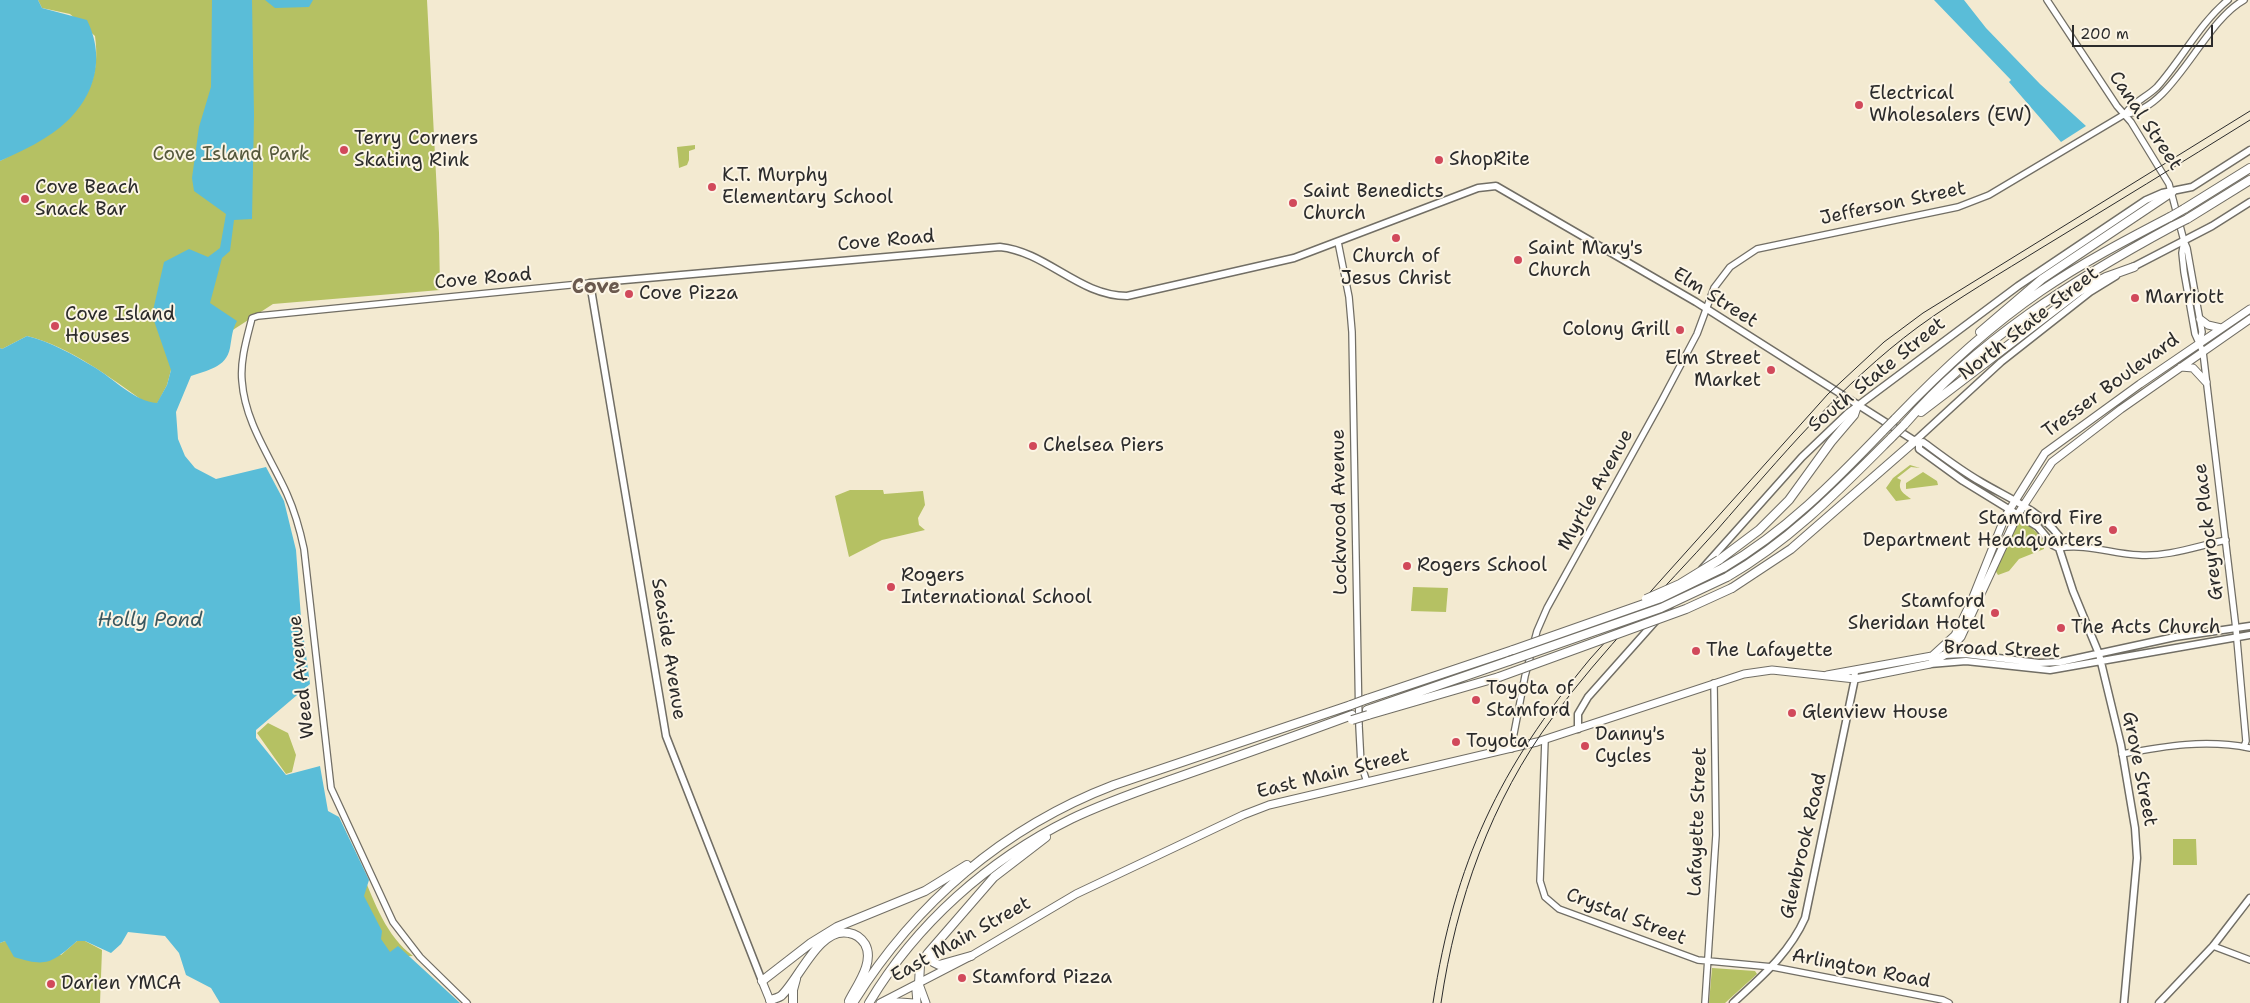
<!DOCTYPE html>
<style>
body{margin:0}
#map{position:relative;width:2250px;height:1003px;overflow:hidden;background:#f3ead1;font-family:"Shantell Sans",sans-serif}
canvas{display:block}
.scale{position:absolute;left:2072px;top:25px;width:141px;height:22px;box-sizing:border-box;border:2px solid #2b2b2b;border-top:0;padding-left:6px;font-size:15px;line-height:18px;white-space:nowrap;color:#2b2b2b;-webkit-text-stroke:4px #fcf5e5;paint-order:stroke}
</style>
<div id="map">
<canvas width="2250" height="1003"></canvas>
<div class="scale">200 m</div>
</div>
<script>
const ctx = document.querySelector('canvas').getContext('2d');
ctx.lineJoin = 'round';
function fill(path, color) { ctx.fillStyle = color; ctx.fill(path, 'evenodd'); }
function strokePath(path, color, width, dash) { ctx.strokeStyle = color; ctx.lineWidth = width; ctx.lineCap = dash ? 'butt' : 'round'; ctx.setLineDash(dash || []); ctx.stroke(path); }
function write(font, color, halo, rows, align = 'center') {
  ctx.font = font + ' "Shantell Sans",sans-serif'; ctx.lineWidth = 4; ctx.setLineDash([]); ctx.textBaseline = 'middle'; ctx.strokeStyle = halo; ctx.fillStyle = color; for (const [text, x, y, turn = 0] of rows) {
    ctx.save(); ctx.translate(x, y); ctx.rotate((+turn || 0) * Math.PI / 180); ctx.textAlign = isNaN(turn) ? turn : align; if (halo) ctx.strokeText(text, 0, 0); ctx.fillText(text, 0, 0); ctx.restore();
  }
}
const green = new Path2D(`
 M38 0H427L439 233 440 290 273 304 171 370 167 385 157 404 146 403C109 377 71 347 27 336L2 349 0 348V161C54 133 105 107 95 36L70 14 42 8Z
 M695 145V149L689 151V160L687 165 679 168 677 147Z
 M1910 465 1920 468 1911 467 1897 478 1901 480C1897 491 1905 494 1911 499L1896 501 1886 488 1893 478Z
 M1923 472 1937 481 1938 485 1906 489V483Z
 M850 490H883L884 494 923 491 925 505 918 518 919 525 925 530 882 540 849 557 835 496Z
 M2017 522C2027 521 2038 533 2044 541V549L2019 559 2009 571 1998 575 1995 570Z
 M1413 587 1448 588 1446 612 1411 611Z
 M268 723 288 733 296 755 292 772 286 774 257 733Z
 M2173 839H2196L2197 865H2173Z
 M362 873C375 903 386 936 413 956L387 957 360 905Z
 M5 941 61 955 77 941H85L102 950 100 1003H0V943Z
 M1712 968 1755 971 1757 974 1725 1003H1709Z`);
const water = new Path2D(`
 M0 0H38L42 8 87 20C110 67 88 112 45 138 31 147 15 154 0 161Z
 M212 0H252L254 115 252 219 234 220 230 251 222 258 210 303 237 321C232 330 232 337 230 348 226 368 207 370 191 376L176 412 178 439 185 456 195 468 216 479 266 467 284 501 296 550 301 618 310 684 256 730V738L286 775 320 766 328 811 339 817 369 880 364 896 382 931 381 939 390 952 398 946 460 1003H220L211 988 186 975 179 953 165 936 128 932 121 944 111 953 85 941H77C51 964 46 967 14 957L5 941 0 943V348L2 349 27 336C51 342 72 354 94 367 113 378 135 402 157 403L167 385 171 370 152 315 164 262 189 249 208 257 220 248 226 214 194 191 192 178 199 127 211 87Z
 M265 0H313L309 7 275 8Z
 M1934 0H1964L1986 28 2040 84 2086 126 2061 142 2009 82 2011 80Z`);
const tertiary = new Path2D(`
 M2047 0 2117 106 2131 122 2169 184 2184 241 2187 248 2202 332 2200 342
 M2125 114C2173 110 2202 23 2244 0
 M2184 241 2182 253 2184 272 2195 334 2203 352 2236 629 2246 741 2244 747
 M1338 242 1349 297 1352 332 1359 726 1361 764 1367 782
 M2059 548C2086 543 2112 554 2139 555 2168 557 2197 546 2226 540
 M1545 740 1540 881 1545 897 1559 909 1698 960 1773 967 1943 1000 1949 1003
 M1511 749 1525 676 1537 631 1547 608 1661 402 1697 334 1714 288 1730 267 1757 249 1958 207 1989 195 2125 114C2133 102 2147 97 2157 87 2182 59 2199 24 2228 0
 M2122 754C2165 746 2206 739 2250 748
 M2213 946 2250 960
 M467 1003 420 957 393 922 331 788 304 549C300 530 295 512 287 494 271 458 245 423 242 381 240 360 247 338 252 318L258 316 590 283
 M1705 1003 1716 835 1714 683`);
const secondary = new Path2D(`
 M2131 268 2212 226 2250 202
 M1915 441 2001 362 2090 292 2116 276
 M1919 444 1923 442C1942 456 1960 470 1981 482 2008 498 2039 510 2059 536V548L2073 591 2099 654 2121 745 2135 828 2137 858 2124 1003
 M1702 569 1802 457 1848 413 2018 286 2146 200 2162 193 2192 187 2250 150
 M1943 655 1965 654 2039 663 2060 662 2175 637 2250 626
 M1930 664 1966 661 2050 670 2250 635
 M1578 729V714L1588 697 1685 588
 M762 981 666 736 590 283 1000 247C1047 252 1079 296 1127 296L1294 258 1478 188 1496 186 1696 302 1915 441 1919 444V449L1963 481 2038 527 2053 545 2059 548
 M1733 1003C1761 977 1789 954 1805 918L1854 683 1855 671
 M2159 1003 2213 946 2250 898`);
const primary = new Path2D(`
 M2200 319 2208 325 2221 328
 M2181 367 2193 368 2206 382
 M1827 675 1932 656 1955 635 1971 602 2005 517 2045 453 2140 384 2250 309
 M762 981 771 1003
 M919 984 926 1003
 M886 1001 914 1003
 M880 1003 971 956 1076 894 1243 815 1269 805 1537 742 1744 674 1772 670 1855 679 1930 664 1946 654 1961 637 2018 514 2052 462 2121 409 2250 319
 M917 1003 916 991 919 984`);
const motorway = new Path2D(`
 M2184 209 2250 168
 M2187 219 2250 180
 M1980 332 2042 279 2172 192
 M1921 412 2078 292 2106 277 2134 267
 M1895 419C1940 372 1987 328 2041 291 2082 263 2126 240 2170 217
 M1904 425C1979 339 2073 280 2173 226
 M1719 560 1759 530 1789 500 1831 442 1854 415 1857 406
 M1723 568C1785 532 1834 482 1883 431
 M1727 577C1791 540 1840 489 1892 437
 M1732 588 1791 549 1915 441
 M1367 699 1513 650
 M1367 710 1509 661
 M1368 715 1499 677
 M934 948 931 957 933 962 939 965 971 956
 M762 981 811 943 837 927 925 891 967 865
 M919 984 920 965 928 953 994 877 1046 837
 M770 1000C774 999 778 998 781 996 799 980 819 926 849 933 856 934 861 938 865 944 875 962 857 985 849 1001
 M793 1003V990L796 979
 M853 1003C915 903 1004 827 1114 785L1351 705
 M869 1003C916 924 988 860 1071 819 1104 803 1139 791 1173 779 1233 758 1293 737 1352 715`);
const rail = new Path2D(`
 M1433 1003C1455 861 1499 769 1590 659L1828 394 1884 342 1923 313 2250 111
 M1441 1003C1456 900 1491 801 1553 717 1602 650 1662 591 1717 530 1780 458 1841 384 1918 327 1958 298 2001 273 2043 247 2112 205 2181 163 2250 120`);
const motorwayBridge = new Path2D(`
 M2170 217 2184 209
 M2173 226 2187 219
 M1883 431 1895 419
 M1892 437 1904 425
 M1646 599 1680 584 1719 560
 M1513 650 1661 598 1723 568
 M1509 661 1661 608 1727 577
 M1499 677 1686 609 1732 588
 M1351 705 1367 699
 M1352 720 1368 715`);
const markers = [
 [1859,105,5,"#d1495b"],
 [344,150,5,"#d1495b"],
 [1439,160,5,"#d1495b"],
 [712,187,5,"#d1495b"],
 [25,199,5,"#d1495b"],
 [1293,203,5,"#d1495b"],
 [1396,238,5,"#d1495b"],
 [1518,260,5,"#d1495b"],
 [629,294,5,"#d1495b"],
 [2135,298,5,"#d1495b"],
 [55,326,5,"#d1495b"],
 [1680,330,5,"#d1495b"],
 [1771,370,5,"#d1495b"],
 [1033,446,5,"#d1495b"],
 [2113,530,5,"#d1495b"],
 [1407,566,5,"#d1495b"],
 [891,587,5,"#d1495b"],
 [1995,613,5,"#d1495b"],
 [2061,628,5,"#d1495b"],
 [1696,651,5,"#d1495b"],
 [1476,700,5,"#d1495b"],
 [1792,713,5,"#d1495b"],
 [1456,742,5,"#d1495b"],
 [1585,746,5,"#d1495b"],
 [962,978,5,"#d1495b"],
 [51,984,5,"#d1495b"]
];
const poiNames = [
 ["Electrical",1869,94],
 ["Wholesalers (EW)",1869,116],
 ["Terry Corners",354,139],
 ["Skating Rink",354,161],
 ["ShopRite",1449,160],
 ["K.T. Murphy",722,176],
 ["Elementary School",722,198],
 ["Cove Beach",35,188],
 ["Snack Bar",35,210],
 ["Saint Benedicts",1303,192],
 ["Church",1303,214],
 ["Saint Mary's",1528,249],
 ["Church",1528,271],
 ["Church of",1396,257,"center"],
 ["Jesus Christ",1396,279,"center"],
 ["Cove Pizza",639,294],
 ["Marriott",2145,298],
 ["Cove Island",65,315],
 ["Houses",65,337],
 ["Colony Grill",1670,330,"right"],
 ["Elm Street",1761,359,"right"],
 ["Market",1761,381,"right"],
 ["Chelsea Piers",1043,446],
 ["Stamford Fire",2103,519,"right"],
 ["Department Headquarters",2103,541,"right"],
 ["Rogers School",1417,566],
 ["Rogers",901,576],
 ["International School",901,598],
 ["Stamford",1985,602,"right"],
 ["Sheridan Hotel",1985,624,"right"],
 ["The Acts Church",2071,628],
 ["The Lafayette",1706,651],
 ["Toyota of",1486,689],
 ["Stamford",1486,711],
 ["Glenview House",1802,713],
 ["Danny's",1595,735],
 ["Cycles",1595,757],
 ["Toyota",1466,742],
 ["Stamford Pizza",972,978],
 ["Darien YMCA",61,984]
];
const streetNames = [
 ["Canal Street",2145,121,56],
 ["Jefferson Street",1893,204,-12],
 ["Cove Road",886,241,-5],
 ["Cove Road",483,279,-5],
 ["Elm Street",1715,298,32],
 ["North State Street",2029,324,-38],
 ["South State Street",1877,375,-39],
 ["Tresser Boulevard",2111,386,-36],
 ["Myrtle Avenue",1596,490,-61],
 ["Lockwood Avenue",1340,512,-91],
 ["Greyrock Place",2209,532,-97],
 ["Seaside Avenue",668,649,81],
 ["Broad Street",2002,650,2],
 ["Weed Avenue",302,677,-96],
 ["Grove Street",2139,769,79],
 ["East Main Street",1333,774,-14],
 ["Lafayette Street",1698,822,-88],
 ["Glenbrook Road",1804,846,-77],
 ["Crystal Street",1626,917,21],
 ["East Main Street",961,940,-29],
 ["Arlington Road",1861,969,11]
];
const parkNames = [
 ["Cove Island Park",231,155]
];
const neighbourhoodNames = [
 ["Cove",596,288]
];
const waterNames = [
 ["Holly Pond",150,621]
];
fill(green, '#b5c163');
fill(water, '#5abdd8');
strokePath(tertiary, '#716e65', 8);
strokePath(secondary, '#716e65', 9);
strokePath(primary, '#716e65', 9);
strokePath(motorway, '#716e65', 10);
strokePath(tertiary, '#fff', 5.5);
strokePath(secondary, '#fff', 6);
strokePath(primary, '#fff', 7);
strokePath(motorway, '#fff', 8);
strokePath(rail, '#2b2b2b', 1);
strokePath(motorwayBridge, '#716e65', 10, []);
strokePath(motorwayBridge, '#fff', 8);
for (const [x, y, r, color] of markers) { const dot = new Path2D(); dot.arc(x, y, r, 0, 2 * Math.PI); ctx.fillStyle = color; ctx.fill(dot); strokePath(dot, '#fcf5e5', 2); }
write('19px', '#2b2b2b', '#fcf5e5', poiNames, 'left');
write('19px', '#2b2b2b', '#fcf5e5', streetNames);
write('19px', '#54583c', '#fcf5e5', parkNames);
write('bold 20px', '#6a594e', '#fcf5e5', neighbourhoodNames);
write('italic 20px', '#39575f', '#fcf5e5', waterNames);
</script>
